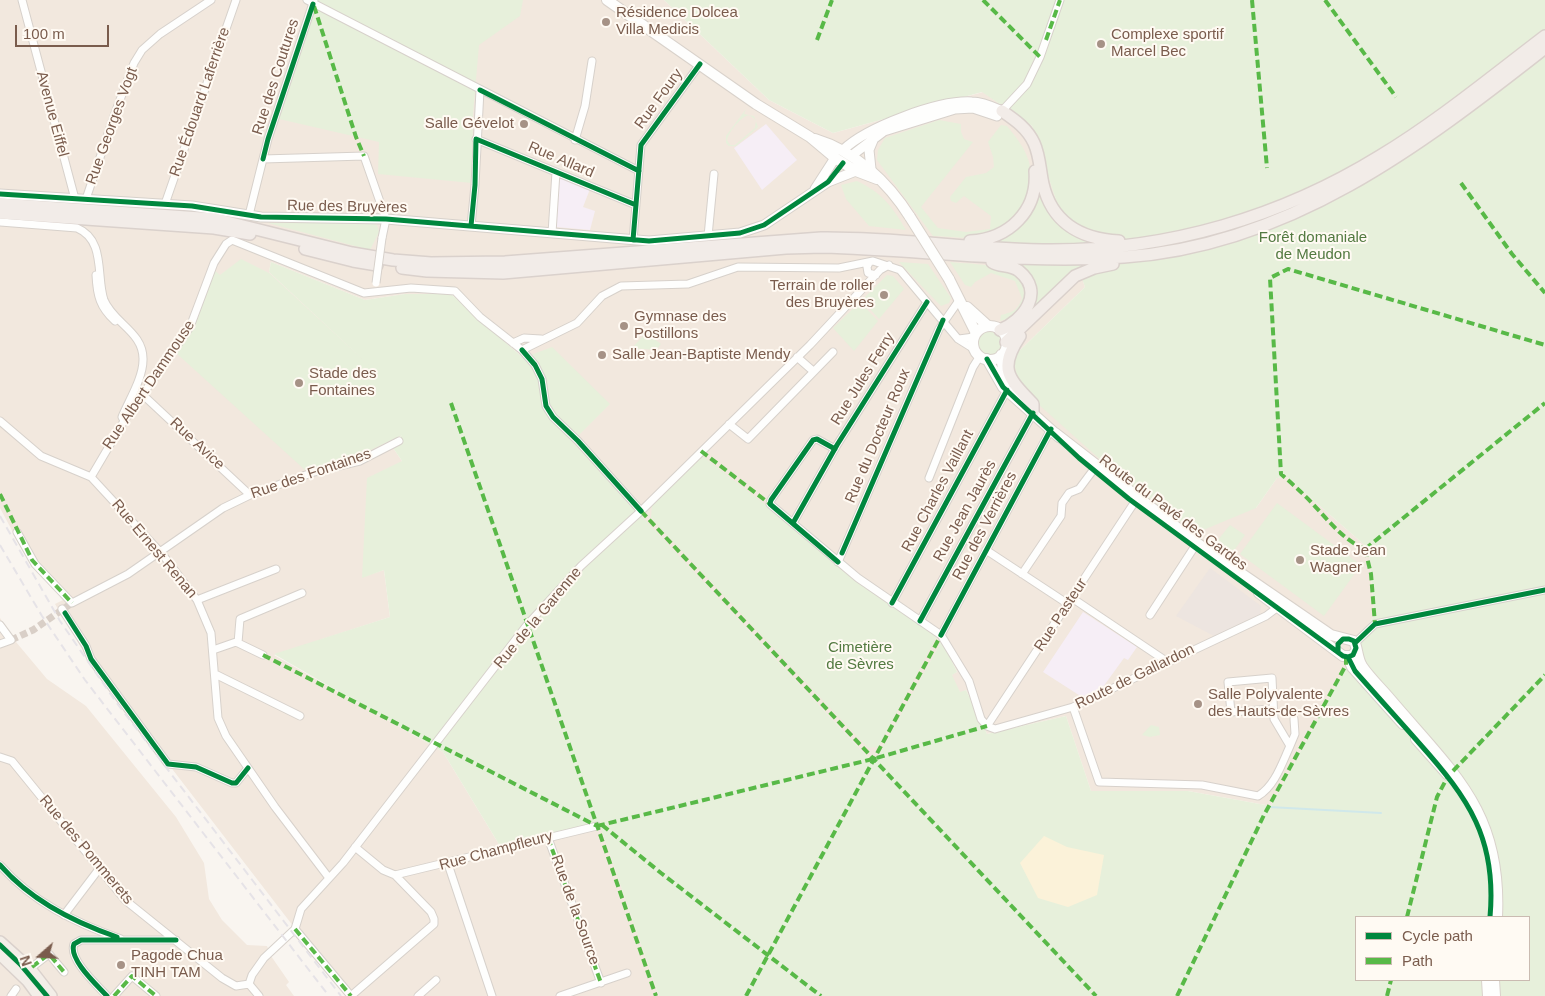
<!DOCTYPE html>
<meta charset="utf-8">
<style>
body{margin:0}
#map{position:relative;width:1545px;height:996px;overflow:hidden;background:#f9f5f0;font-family:Arial,sans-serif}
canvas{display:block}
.legend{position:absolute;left:1355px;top:916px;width:175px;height:65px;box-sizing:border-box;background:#fffaf3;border:1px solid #cabbb1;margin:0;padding:6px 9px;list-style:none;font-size:15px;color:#7a5c4d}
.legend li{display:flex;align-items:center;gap:10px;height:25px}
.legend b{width:25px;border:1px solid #cabbb1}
.north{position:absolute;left:15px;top:931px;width:50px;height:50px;-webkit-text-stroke:4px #fffaf3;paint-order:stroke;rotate:251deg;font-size:14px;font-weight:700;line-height:20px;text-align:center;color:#7a5c4d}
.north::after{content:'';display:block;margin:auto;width:18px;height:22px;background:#7a5c4d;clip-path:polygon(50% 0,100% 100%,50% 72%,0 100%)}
.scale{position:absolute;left:15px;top:25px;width:94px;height:22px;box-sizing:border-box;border:2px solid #7a5c4d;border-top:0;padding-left:6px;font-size:15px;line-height:18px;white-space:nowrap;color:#7a5c4d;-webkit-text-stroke:4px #fffaf3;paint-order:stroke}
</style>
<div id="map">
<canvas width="1545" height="996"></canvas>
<ul class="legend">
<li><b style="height:6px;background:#00873e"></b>Cycle path</li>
<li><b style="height:6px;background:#58b947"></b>Path</li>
</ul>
<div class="north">N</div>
<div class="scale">100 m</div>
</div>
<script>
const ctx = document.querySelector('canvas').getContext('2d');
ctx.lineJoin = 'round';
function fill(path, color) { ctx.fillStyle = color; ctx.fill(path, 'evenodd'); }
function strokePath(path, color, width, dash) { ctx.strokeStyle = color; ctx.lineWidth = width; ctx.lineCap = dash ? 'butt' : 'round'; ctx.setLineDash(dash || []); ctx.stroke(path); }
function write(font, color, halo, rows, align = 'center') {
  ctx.font = font + ' Arial,sans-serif'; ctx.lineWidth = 4; ctx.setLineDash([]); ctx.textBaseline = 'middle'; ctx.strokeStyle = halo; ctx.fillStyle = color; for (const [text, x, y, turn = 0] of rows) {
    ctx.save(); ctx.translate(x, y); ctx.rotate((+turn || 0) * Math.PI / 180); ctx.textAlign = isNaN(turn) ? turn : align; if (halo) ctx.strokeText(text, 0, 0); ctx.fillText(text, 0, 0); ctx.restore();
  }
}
const residential = new Path2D(`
 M0 0H664L769 100 833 133 983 92 1032 126 1085 287 1013 357 1256 508 1277 478 1287 477 1369 549 1374 615 1271 806 1188 791H1091L1066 716 987 734 966 690 960 693 951 675 957 672 942 640 875 765 571 442 523 358 451 294H405L365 300 271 262 269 272 423 415 391 445 402 461 362 577 384 570 390 617 274 655 443 752 500 846 599 822 659 996H347L89 661 55 604 63 600 23 551 0 508Z
 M0 618 16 642 47 679 86 706 176 817 204 863 209 899 222 920 247 945 267 946 271 956 289 982 286 985 294 996H0Z`);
const industrial = new Path2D(`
 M1210 568 1261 606 1260 614 1214 636 1176 616Z`);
const education = new Path2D(`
 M766 124 797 160 762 190 734 148Z
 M563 178 590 189 583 207 595 211 590 230 556 227 559 180Z
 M1083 612 1137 647 1128 660 1124 658 1103 687 1082 697 1043 672Z`);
const green = new Path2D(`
 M318 0H523L520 16 479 45 473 114 472 183 378 174 379 142 279 119Z
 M664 0H1545V996H659L599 823 500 846 443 752 274 654 390 617 384 570 362 578 367 478 402 461 391 445 402 435 358 456 305 470 175 352 214 270 220 275 241 259 269 273 374 370 269 272 271 262 365 300 405 294H451L523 358 552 347 610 404 572 442 874 764 942 640 957 672 952 675 960 692 966 690 987 734 1066 716 1091 791H1188L1271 806 1374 615 1369 549 1287 477 1277 478 1256 508 1196 533 1112 470 1019 387 1013 357 1085 287 1079 270 1026 319 1034 296 1011 264H1077L984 244 1011 232 1039 180 1065 228 1032 126 982 92 833 133 769 100ZM1356 917H1529V980H1356Z
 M746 109 744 114 754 116 758 127 736 146H729L726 143V136ZM749 115 756 120 755 128 735 145H730L727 140C729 132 740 117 749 115Z
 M939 120 961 124V132L964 139 973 142 921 207 938 228 966 232 990 229 991 216 964 196 956 203 951 201 950 197 966 177 986 173 994 167 993 157 988 142 1001 125 1007 126C1016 137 1025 148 1029 162 1038 198 1010 229 976 237 963 239 946 236 933 236L877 160 878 150 885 138Z
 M857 181C882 193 892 206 906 230L869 226 846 199 841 185Z
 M268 223H371L377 225 379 232 370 250Z
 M899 262 928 264 951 298 949 303 941 306 937 302Z
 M950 262C976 265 1028 262 1024 299 1023 313 1011 318 1000 321L1001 315C1013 312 1018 310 1022 298L1015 281 991 273 975 282 971 287 965 285Z
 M887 275 893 276 904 289 879 319 862 300Z
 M860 302 878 321 854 351 833 328Z
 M977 343a13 13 0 1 1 26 0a13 13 0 1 1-26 0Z
 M646 333 661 344 656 350 632 348Z
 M701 455 767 506 855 581 937 636 878 747 868 748 651 518 652 505Z
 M1277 503 1361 565 1324 616 1240 554Z
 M1230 525 1245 535 1233 552 1217 541Z
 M1151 725 1159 727 1160 735 1150 737 1142 735Z`);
const sand = new Path2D(`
 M1044 836 1067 847 1104 855 1097 895 1068 907 1038 898 1020 863Z`);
const stream = new Path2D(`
 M1269 807 1381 813`);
const minorTunnel = new Path2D(`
 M11 640 33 630 72 603`);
const minor = new Path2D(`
 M22 0 75 199
 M307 0 639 171
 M1000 113 1027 84 1040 57 1060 0
 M476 139 636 205
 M575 140 585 106 592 61
 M263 159 364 156 386 219 382 238
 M86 199 115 113 134 63 142 50 160 34 211 0
 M165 204 236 0
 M249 215 268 139 314 0
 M0 222 77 228C106 240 96 277 104 300 113 323 144 332 143 360 143 378 129 400 122 417L124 421
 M471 226 475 185 480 90
 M552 233 556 172
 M708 236 714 174
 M633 240 641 145 700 64
 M869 263 867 267 868 273 876 275
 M96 275C97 296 100 307 115 321
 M959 339 974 337
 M513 343 524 338 541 339
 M522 350 577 323 602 296 621 286 688 284 738 267 839 268 873 261 900 270 958 339 974 349
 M797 357 813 371
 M142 394 250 495
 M0 421 41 456 91 477 163 555 197 600 211 633 218 718 226 736 275 807 329 878
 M729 424 748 439 833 352
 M835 449 817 439 813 440 771 500 770 504 858 578 941 635 969 681 981 719 987 726 995 729 1073 707 1266 616 1278 607
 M91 477 124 421 190 327 214 263 226 244 232 240 364 293 411 288 455 291 480 317 522 350 535 365 542 379 546 406 553 417 578 441 641 511
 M929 478 973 367 980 356
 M793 523 837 445 927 302
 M17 532 35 564 72 603 128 574 223 508 250 495 314 472 360 461 399 441
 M986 550 1068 604
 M838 562 939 329 960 299
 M1022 574 1061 516 1062 503 1069 493 1079 489 1094 469
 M1072 598 1166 661
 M197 600 276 569
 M892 603 1007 390
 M62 609 86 646 91 659 168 764 196 767 232 783H236L248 768
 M1150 615 1195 546
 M920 621 1033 413
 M0 625 11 640 0 644
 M941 635 1051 429
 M238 643 240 619 302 593
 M1355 643 1375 624 1545 590
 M213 650 236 642 263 655
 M215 674 300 716
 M1073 707 1099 782 1202 785 1258 796C1275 786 1282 763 1290 746L1274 719 1272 678 1228 682 1231 712 1273 709
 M987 726 1134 503
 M1290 746 1295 734 1294 719
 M0 757 12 761 125 900 222 978 236 986 249 984
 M548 838 601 983
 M448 864 492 996
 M0 865C32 902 76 923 121 939
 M395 875 597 826
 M64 915 99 869
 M295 929 351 996
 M27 971 49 954 64 972
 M249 984 252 975 264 958 295 929 301 909 343 863 527 625 581 566 641 511 810 345 880 270 889 265
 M249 984 259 996
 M11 996 16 989
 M107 996C97 985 68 959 74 944L81 940H176
 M114 996 132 976 156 996
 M351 996 434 924V919L431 912 395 875 383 870 355 847
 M418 996 436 980
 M560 996 627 973`);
const tertiary = new Path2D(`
 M843 150C867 127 939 100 972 102 983 102 993 107 1002 111
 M851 156 884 131 955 109 973 108 997 116
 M871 169 869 150 874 138
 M815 189 835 158
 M0 194 192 206 261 217 386 219 649 241 740 233 764 225 828 182 856 171`);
const secondary = new Path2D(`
 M607 0 756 104 810 137 835 158 856 171 877 179
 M815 139C855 151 888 182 910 217
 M949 279 976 333
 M967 307 988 326
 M973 343a17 17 0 1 1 34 0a17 17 0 1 1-34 0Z
 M1001 355 1005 384
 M987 359 1003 387 1059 437
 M1055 433 1197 543 1331 635 1354 641C1358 649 1357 658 1362 666 1370 678 1382 689 1391 700 1454 774 1502 812 1497 917
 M1259 593 1343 656H1352L1356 651
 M1348 657 1352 667 1403 724
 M1416 739 1448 775
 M1487 980 1488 996
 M1494 980 1495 996`);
const primary = new Path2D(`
 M0 942 30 969 51 996
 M0 954 28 981 39 996`);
const trunk = new Path2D(`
 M1002 111C1015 120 1027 128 1034 143 1040 156 1040 171 1043 184 1052 223 1081 239 1119 241
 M0 204 215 219 352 253 393 260 431 263 505 262 821 238C898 237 975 250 1052 250 1169 250 1281 217 1380 156 1438 121 1491 77 1545 36
 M0 213 214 228 250 234
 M970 241C1009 239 1038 211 1035 171
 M305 249 353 261 377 265
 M992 262C1000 267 1011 265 1019 271 1045 292 1024 320 1000 330
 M402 268 427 271 503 273 786 248 823 247C923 250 1024 264 1124 257 1289 246 1420 146 1545 48
 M1020 336C998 369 1008 378 1033 404V413
 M1006 342 1075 276 1094 268 1113 264`);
const rail = new Path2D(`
 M0 516 60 621 116 702 341 996
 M0 545 42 616 85 680 329 996`);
const minorBridge = new Path2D(`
 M376 283 382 238`);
const secondaryBridge = new Path2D(`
 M910 217 949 279`);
const quiet = new Path2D(`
 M983 0 1040 57
 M1252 0 1267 168
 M1325 0 1396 97
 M314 6 356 137 364 156
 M817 40 832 0
 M1046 40 1060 0
 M1461 183 1512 254 1545 293
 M451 403 656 996
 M701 451 770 504
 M0 494 32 560 72 603
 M641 511 1096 996
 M1365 549C1339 538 1324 514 1304 495 1297 488 1289 481 1281 474L1270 278 1288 269 1545 345
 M1365 549 1545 403
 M1365 549 1371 574 1375 624
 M263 655 597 826
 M1453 771 1545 675
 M602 825 661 873 821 996
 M597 826 873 759 987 726
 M548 838 601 983
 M1407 917 1437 797 1448 776
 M295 929 351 996
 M32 967 49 954 64 972
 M114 996 132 976 156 996
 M746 996 941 635
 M1177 996 1264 815 1346 665V657
 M1387 996 1391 980`);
const cycleway = new Path2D(`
 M480 90 639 171
 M263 159 268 139 313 4
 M0 194 192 206 261 217 386 219 649 241 740 233 764 225 828 182 843 163
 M471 226 475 185 476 139 636 205
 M633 240 641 145 700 64
 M522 350 535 365 542 379 546 406 553 417 578 441 641 511
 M987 359 1003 387 1079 458 1129 499 1343 656 1348 657 1353 655 1356 648 1354 641 1349 639H1343L1338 644V651
 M835 449 817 439 813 440 771 500 770 504 838 562
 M793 523 837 445 927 302
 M842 553 943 320
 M892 603 1007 390
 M65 613 86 646 91 659 168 764 196 767 232 783H236L248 768
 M920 621 1033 413
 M941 635 1051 429
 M1355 643 1375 624 1545 590
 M1348 657 1355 671C1376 695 1398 719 1419 743 1469 799 1497 839 1490 917
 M0 865C31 901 73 922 117 937
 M0 945 20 964 47 996
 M107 996C97 985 68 959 74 944L81 940H176`);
const markers = [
 [606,22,5,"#a69286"],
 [1101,44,5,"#a69286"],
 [524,124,5,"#a69286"],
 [884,295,5,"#a69286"],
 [624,326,5,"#a69286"],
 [602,355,5,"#a69286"],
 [299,383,5,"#a69286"],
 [1300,560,5,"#a69286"],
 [1198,704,5,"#a69286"],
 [121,965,5,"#a69286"]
];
const poiNames = [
 ["Résidence Dolcea",616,13],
 ["Villa Medicis",616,30],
 ["Complexe sportif",1111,35],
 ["Marcel Bec",1111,52],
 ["Salle Gévelot",514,124,"right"],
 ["Terrain de roller",874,286,"right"],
 ["des Bruyères",874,303,"right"],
 ["Gymnase des",634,317],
 ["Postillons",634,334],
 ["Salle Jean-Baptiste Mendy",612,355],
 ["Stade des",309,374],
 ["Fontaines",309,391],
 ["Stade Jean",1310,551],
 ["Wagner",1310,568],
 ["Salle Polyvalente",1208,695],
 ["des Hauts-de-Sèvres",1208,712],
 ["Pagode Chua",131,956],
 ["TINH TAM",131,973]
];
const streetNames = [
 ["Rue des Coutures",276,77,-72],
 ["Rue Foury",659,99,-54],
 ["Rue Édouard Laferrière",200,102,-71],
 ["Avenue Eiffel",52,114,75],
 ["Rue Georges Vogt",112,126,-70],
 ["Rue Allard",561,160,23],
 ["Rue des Bruyères",347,207,1],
 ["Rue Jules Ferry",863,379,-58],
 ["Rue Albert Dammouse",149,385,-56],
 ["Rue du Docteur Roux",878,436,-67],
 ["Rue Avice",197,444,43],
 ["Rue des Fontaines",311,474,-19],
 ["Rue Charles Vaillant",938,491,-62],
 ["Rue Jean Jaurès",965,511,-61],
 ["Route du Pavé des Gardes",1173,513,37],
 ["Rue des Verrières",985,526,-62],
 ["Rue Ernest Renan",154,549,50],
 ["Rue Pasteur",1061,615,-57],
 ["Rue de la Garenne",538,618,-50],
 ["Route de Gallardon",1135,677,-26],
 ["Rue des Pommerets",86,850,50],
 ["Rue Champfleury",496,851,-15],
 ["Rue de la Source",575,910,70]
];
const parkNames = [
 ["Forêt domaniale",1313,238],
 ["de Meudon",1313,255],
 ["Cimetière",860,648],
 ["de Sèvres",860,665]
];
fill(residential, '#f2e8de');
fill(industrial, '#ede5e0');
fill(education, '#f6eef6');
fill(green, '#e7f0db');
fill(sand, '#fbf2d9');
strokePath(stream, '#d0e8ea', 2);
strokePath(minorTunnel, '#d9cfc7', 7, [7, 3.5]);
strokePath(minor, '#d7d1cb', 9);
strokePath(tertiary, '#d7d1cb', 11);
strokePath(secondary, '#d9d2cb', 12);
strokePath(primary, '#dad1cc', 14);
strokePath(trunk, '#dad1cc', 14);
strokePath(minor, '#fefefd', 7);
strokePath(tertiary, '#fefefd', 9);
strokePath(secondary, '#fefefd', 10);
strokePath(primary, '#f3eee8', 11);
strokePath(trunk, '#f2ece8', 11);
strokePath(rail, '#e6e3e7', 2, [8, 5]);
strokePath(minorBridge, '#d7d1cb', 9, []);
strokePath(secondaryBridge, '#d9d2cb', 12, []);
strokePath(minorBridge, '#fefefd', 7);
strokePath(secondaryBridge, '#fefefd', 10);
strokePath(quiet, '#58b947', 4, [8, 4]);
strokePath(cycleway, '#00873e', 5);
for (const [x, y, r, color] of markers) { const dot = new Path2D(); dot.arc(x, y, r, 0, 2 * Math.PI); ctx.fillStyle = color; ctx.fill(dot); strokePath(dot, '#fffaf3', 2); }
write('15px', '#7a5c4d', '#fffaf3', poiNames, 'left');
write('15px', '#7a5c4d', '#fffaf3', streetNames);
write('15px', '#537a41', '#fffaf3', parkNames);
</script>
